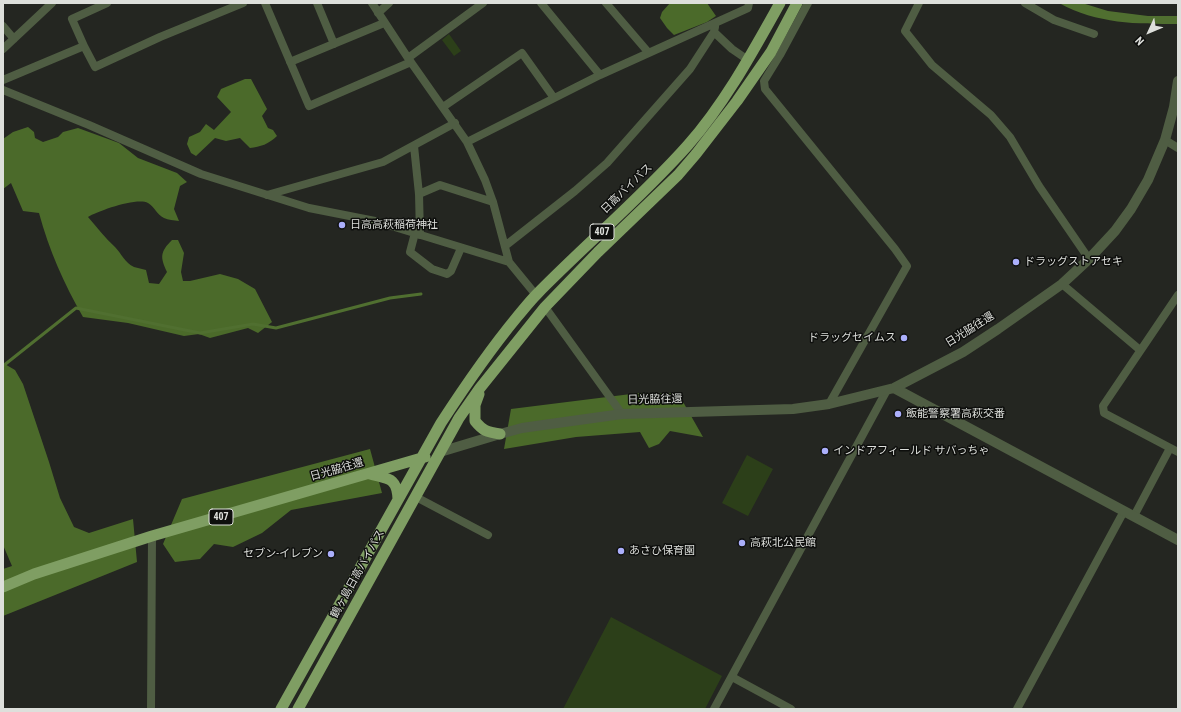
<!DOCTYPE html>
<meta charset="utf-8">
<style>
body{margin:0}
#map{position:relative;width:1181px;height:712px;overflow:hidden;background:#242621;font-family:"Roboto Condensed",sans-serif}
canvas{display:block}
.frame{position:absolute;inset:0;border:4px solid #dddfdb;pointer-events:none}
.north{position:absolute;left:1129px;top:12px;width:40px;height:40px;-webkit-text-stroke:3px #0e0f0d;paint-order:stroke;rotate:226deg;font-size:11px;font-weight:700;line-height:16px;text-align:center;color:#dddfdb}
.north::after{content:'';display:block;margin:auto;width:14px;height:18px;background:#dddfdb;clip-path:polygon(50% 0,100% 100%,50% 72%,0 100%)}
</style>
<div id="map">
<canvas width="1181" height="712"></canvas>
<div class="frame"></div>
<div class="north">N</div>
</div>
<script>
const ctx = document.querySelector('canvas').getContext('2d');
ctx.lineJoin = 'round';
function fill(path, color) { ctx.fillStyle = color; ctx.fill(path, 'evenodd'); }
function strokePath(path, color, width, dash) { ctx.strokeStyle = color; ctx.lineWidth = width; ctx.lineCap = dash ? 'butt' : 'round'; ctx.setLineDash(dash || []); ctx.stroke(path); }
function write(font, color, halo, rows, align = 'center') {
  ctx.font = font + ' "Roboto Condensed","Noto Sans JP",sans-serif'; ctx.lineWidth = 3; ctx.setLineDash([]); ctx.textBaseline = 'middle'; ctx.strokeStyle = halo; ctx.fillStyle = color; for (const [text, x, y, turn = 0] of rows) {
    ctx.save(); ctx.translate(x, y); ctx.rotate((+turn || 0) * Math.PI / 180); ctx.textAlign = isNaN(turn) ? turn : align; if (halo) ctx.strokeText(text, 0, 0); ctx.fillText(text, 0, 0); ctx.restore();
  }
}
const green = new Path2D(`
 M449 34 461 51 454 56 442 40Z
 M747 455 773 469 748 516 722 503Z
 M611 617 722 676 705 709H563Z`);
const forest = new Path2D(`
 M670 3H707L716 16 707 22 674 35 667 28 660 18 662 12Z
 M245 79H251L267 109 262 116 268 128 273 130 277 136C269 144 260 147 250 148L240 138 226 141 215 138 196 156 191 153 187 144 189 137 200 132 206 124 214 130 231 112 217 97 221 89Z
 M28 127 34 132 35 138 43 142 58 137 63 132 78 128 119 143 138 158 177 173 187 182 180 186 174 209 179 221C174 220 168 220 164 218 157 215 154 206 148 203 137 197 98 211 88 217 97 227 105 238 115 247 121 253 125 263 134 267 138 268 142 269 146 270L149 283 159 284 167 272C160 257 160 252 172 240H178L184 253 181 272 183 281H190L220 274 238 279 255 289 272 322 258 333 248 328 210 338 199 334 184 336 128 323 83 317C64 284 49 250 39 213L23 211 11 183 3 189V139L13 132Z
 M3 363 15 370 23 384 49 462 60 498 74 527 89 533 133 519 137 562 3 616V569L12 566 3 545Z
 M639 393H678L703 437 670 431 659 444 649 448 640 432 576 437 504 449 511 409Z
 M370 449 382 493 291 510 262 533 233 547 214 544 200 559 175 562 163 544 182 499Z`);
const water = new Path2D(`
 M1059 3H1082L1108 11 1148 16H1178V24C1137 24 1097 24 1059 3Z`);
const stream = new Path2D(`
 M3 366 76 308 200 333 253 324 276 328 390 298 421 294`);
const minor = new Path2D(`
 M265 3 309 106 411 62
 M317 3 334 44
 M372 3 408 58 467 142 485 180 493 202 509 262
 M541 3 600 75
 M606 3 648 52
 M808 3 780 55 764 81 765 89 895 249 907 266 829 404
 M919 3 905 31 932 65 991 115 1010 137 1039 186 1089 259
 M1025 3 1054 20 1094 34
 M378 13 389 3
 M3 26 14 39
 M715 27 714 32 732 49 748 60
 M84 46 95 67 160 37 243 3
 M3 49 52 3
 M408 58 483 3
 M290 62 384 23
 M3 80 84 46 72 19 107 3
 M3 90 89 125 201 174 309 208 375 221 509 262 536 295
 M443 107 522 53 554 98
 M1165 140 1178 148
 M467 142 600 75 748 8 749 3
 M414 146 419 194 420 235
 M419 194 440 185 493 202
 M267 195 383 162 455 123
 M415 233 410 252 432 269 447 274 451 271 461 248
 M505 246 575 191 607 163 690 69 714 32
 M1062 284 1140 350
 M1178 295 1103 406 1104 413 1178 452
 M545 307 622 414
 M416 497 488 535
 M1134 516 1170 448
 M732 677 791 709
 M151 709 152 536
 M714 709 887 390
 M1017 709 1124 511`);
const tertiary = new Path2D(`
 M894 388 1178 540
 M440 452 500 434 522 428 543 425 622 414 793 409 829 404 894 388 963 352 998 329 1062 284 1089 259 1115 231 1131 209 1148 180 1165 140 1174 107 1178 81`);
const trunk = new Path2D(`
 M479 394 475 405V421C483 431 487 432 500 434
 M370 474C388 479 397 477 398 499
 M3 587 34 574 152 536 425 457
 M281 709 441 423C465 386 489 351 517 317 523 310 530 301 537 294 586 244 641 198 688 145 725 103 752 53 780 3
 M298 709 459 418 480 388 545 307 598 252 678 175 696 154 737 101 771 52 797 3`);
const markers = [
 [342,225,4,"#abaffb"],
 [1016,262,4,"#abaffb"],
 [904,338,4,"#abaffb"],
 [898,414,4,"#abaffb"],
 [825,451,4,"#abaffb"],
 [742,543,4,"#abaffb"],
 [621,551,4,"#abaffb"],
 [331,554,4,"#abaffb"]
];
const shields = [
 [602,232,24],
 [221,517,24]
];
const shieldNames = [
 ["407",602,232],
 ["407",221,517]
];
const streetNames = [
 ["日高バイパス",627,189,-44],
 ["日光脇往還",970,330,-32],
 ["日光脇往還",655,400,-1],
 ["日光脇往還",337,470,-16],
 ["鶴ヶ島日高バイパス",358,574,-61]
];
const poiNames = [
 ["日高高萩稲荷神社",350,225],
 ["ドラッグストアセキ",1024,262],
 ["ドラッグセイムス",896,338,"right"],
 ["飯能警察署高萩交番",906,414],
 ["インドアフィールド サバっちゃ",833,451],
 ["高萩北公民館",750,543],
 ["あさひ保育園",629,551],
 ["セブン-イレブン",323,554,"right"]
];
fill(green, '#2c3f19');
fill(forest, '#4b6a2a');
fill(water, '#506f30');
strokePath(stream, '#506f30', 3);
strokePath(minor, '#4f5d43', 8);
strokePath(tertiary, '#4f5d43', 10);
strokePath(trunk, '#7f9e63', 11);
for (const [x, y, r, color] of markers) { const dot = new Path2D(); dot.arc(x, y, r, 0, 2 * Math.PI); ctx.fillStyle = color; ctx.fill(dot); strokePath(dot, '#0e0f0d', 1.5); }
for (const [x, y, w] of shields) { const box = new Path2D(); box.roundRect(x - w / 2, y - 8, w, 16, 3); ctx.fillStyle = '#0e0f0d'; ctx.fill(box); strokePath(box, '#dddfdb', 1); }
write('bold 10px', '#dddfdb', null, shieldNames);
write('11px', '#dddfdb', '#0e0f0d', streetNames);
write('11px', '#dddfdb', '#0e0f0d', poiNames, 'left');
</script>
